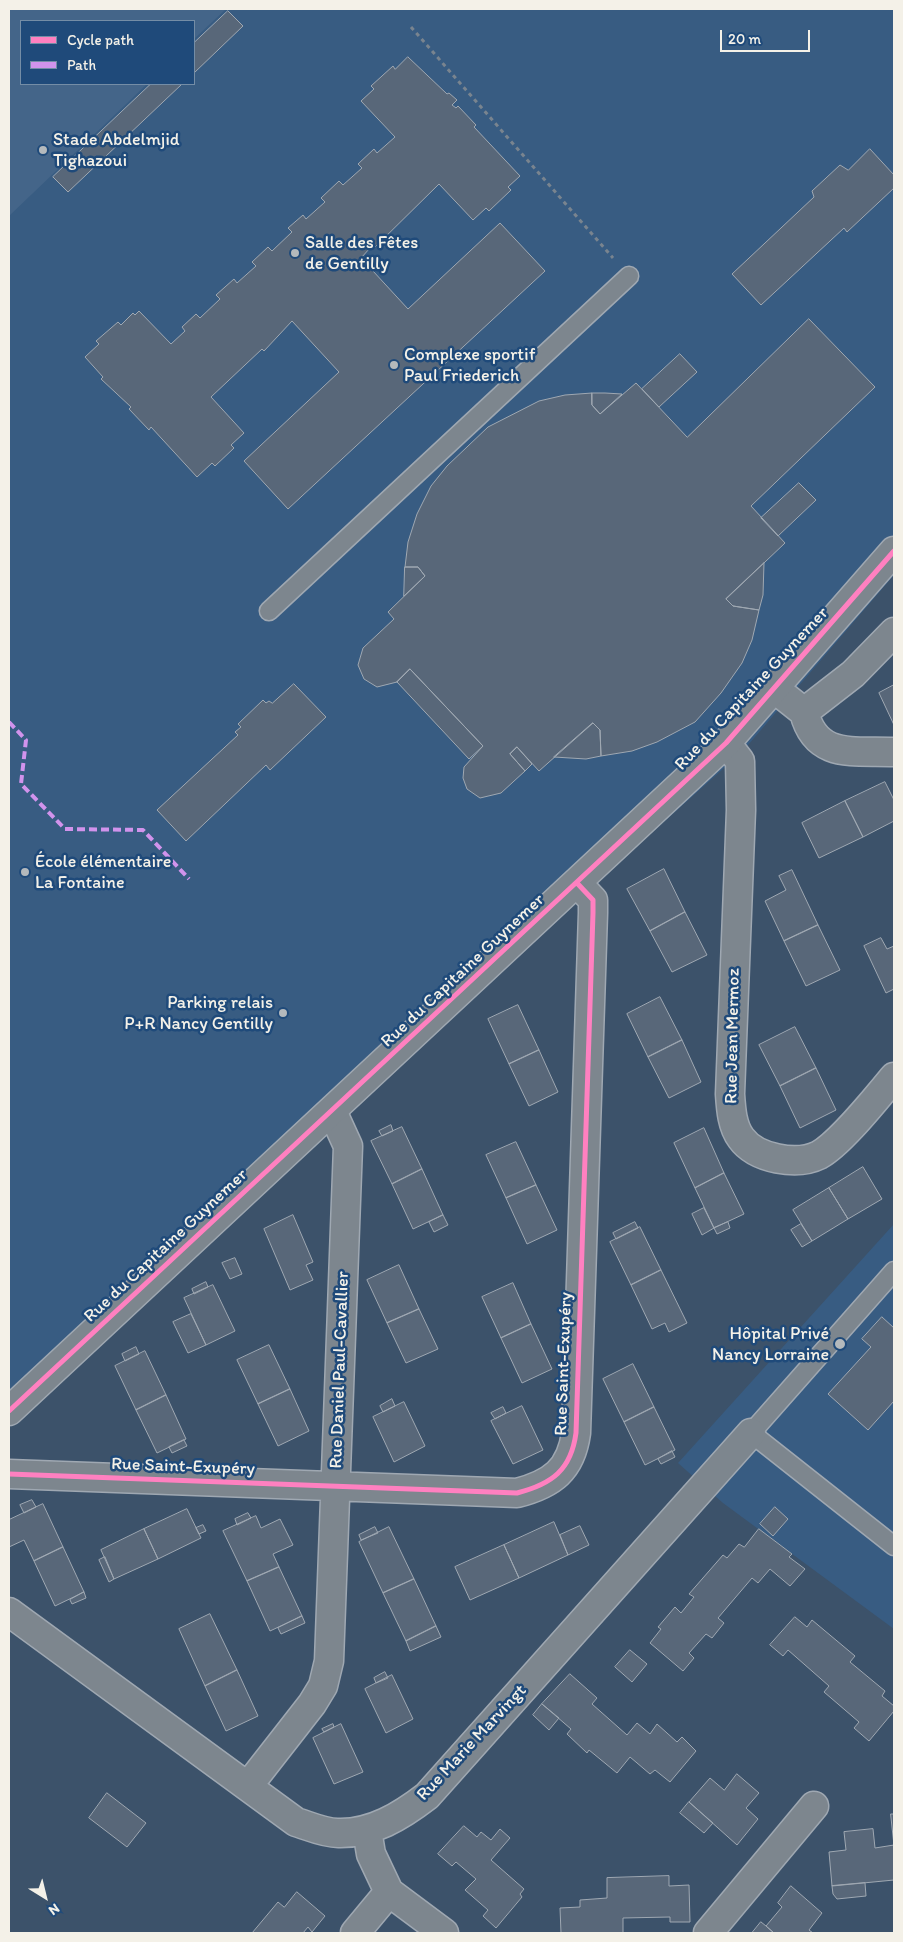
<!DOCTYPE html>
<meta charset="utf-8">
<style>
body{margin:0}
#map{position:relative;width:903px;height:1942px;overflow:hidden;background:#3c526a;font-family:Itim,sans-serif}
canvas{display:block}
.frame{position:absolute;inset:0;border:10px solid #f4f1e8;pointer-events:none}
.legend{position:absolute;left:20px;top:20px;width:175px;height:65px;box-sizing:border-box;background:#1f4a7a;border:1px solid #748da6;margin:0;padding:6px 9px;list-style:none;font-size:15px;color:#f4f1e8}
.legend li{display:flex;align-items:center;gap:10px;height:25px}
.legend b{width:25px;border:1px solid #748da6}
.north{position:absolute;left:20px;top:1872px;width:50px;height:50px;-webkit-text-stroke:4px #1f4a7a;paint-order:stroke;rotate:144deg;font-size:14px;font-weight:700;line-height:20px;text-align:center;color:#f4f1e8}
.north::after{content:'';display:block;margin:auto;width:18px;height:22px;background:#f4f1e8;clip-path:polygon(50% 0,100% 100%,50% 72%,0 100%)}
.scale{position:absolute;left:720px;top:30px;width:90px;height:22px;box-sizing:border-box;border:2px solid #f4f1e8;border-top:0;padding-left:6px;font-size:15px;line-height:18px;white-space:nowrap;color:#f4f1e8;-webkit-text-stroke:4px #1f4a7a;paint-order:stroke}
</style>
<div id="map">
<canvas width="903" height="1942"></canvas>
<div class="frame"></div>
<ul class="legend">
<li><b style="height:6px;background:#ff80c0"></b>Cycle path</li>
<li><b style="height:6px;background:#d193ec"></b>Path</li>
</ul>
<div class="north">N</div>
<div class="scale">20 m</div>
</div>
<script>
const ctx = document.querySelector('canvas').getContext('2d');
ctx.lineJoin = 'round';
function fill(path, color) { ctx.fillStyle = color; ctx.fill(path, 'evenodd'); }
function strokePath(path, color, width, dash) { ctx.strokeStyle = color; ctx.lineWidth = width; ctx.lineCap = dash ? 'butt' : 'round'; ctx.setLineDash(dash || []); ctx.stroke(path); }
function write(font, color, halo, rows, align = 'center') {
  ctx.font = font + ' Itim,sans-serif'; ctx.lineWidth = 5; ctx.setLineDash([]); ctx.textBaseline = 'middle'; ctx.strokeStyle = halo; ctx.fillStyle = color; for (const [text, x, y, turn = 0] of rows) {
    ctx.save(); ctx.translate(x, y); ctx.rotate((+turn || 0) * Math.PI / 180); ctx.textAlign = isNaN(turn) ? turn : align; if (halo) ctx.strokeText(text, 0, 0); ctx.fillText(text, 0, 0); ctx.restore();
  }
}
const built = new Path2D(`
 M9 9H894V575L742 752 9 1407ZM21 21H194V84H21Z
 M894 1224V1629L723 1503 678 1463Z`);
const green = new Path2D(`
 M9 9H226L194 39V21H21V84H147L9 216Z`);
const building = new Path2D(`
 M228 11 243 26 194 73V43Z
 M408 57 447 94 449 93 457 100 452 105 456 108 458 106 476 125 474 127 520 176 508 187 511 190 489 211 486 208 473 220 439 184 372 250 370 248 361 258 408 309 500 223 545 271 288 509 244 461 339 372 292 321 264 351 262 349 211 397 244 433 231 445 234 448 215 466 212 463 197 477 151 427 149 430 129 409 131 407 101 379 103 377 85 357 99 344 96 341 118 322 121 325 133 313 135 315 139 311 171 344 185 331 182 327 196 314 200 318 220 299 216 295 234 279 237 283 256 266 252 262 268 247 272 251 292 232 288 228 303 215 306 219 325 202 321 198 339 181 343 185 362 168 358 164 374 149 377 153 395 137 361 101 374 89 371 86 393 66 395 69Z
 M151 84H182L68 192 53 177Z
 M870 149 894 175V188L847 232 844 228 761 305 732 274 814 197 812 191 840 165 848 170Z
 M809 319 875 387 751 506 785 543 726 599 733 606 759 610 752 640 742 663 721 693 695 722 657 742 632 751 601 756 600 730 593 723 539 771 517 747 510 754 525 771 501 793 480 798 467 789 463 778 464 767 483 746 410 669 397 682 377 687 364 679 358 665 363 648 394 619 388 612 425 576 418 567H405L408 542 417 514 431 486 447 466 488 427 539 401 565 395 592 393V405L600 414 636 383 687 437Z
 M680 354 697 372 659 407 642 389Z
 M592 393H605L622 394 600 414 592 405Z
 M799 483 816 500 778 536 761 518Z
 M764 563 763 595 759 610 733 606 726 599Z
 M405 567H418L425 576 404 596Z
 M410 669 483 746 469 759 397 682Z
 M294 684 326 717 270 770 266 765 186 841 157 810 238 735 235 732 241 727 238 724 263 700 266 703 269 701 272 703Z
 M894 685V725L879 693Z
 M593 723 600 730 601 756 586 759 554 757Z
 M517 747 532 764 525 771 510 754Z
 M885 782 894 800V821L863 837 845 801Z
 M845 801 863 837 819 858 802 823Z
 M664 869 685 912 650 931 627 889Z
 M792 870 818 925 784 941 765 901 786 890 779 876Z
 M685 912 707 955 672 972 650 931Z
 M818 925 840 970 806 986 784 941Z
 M881 938 887 949 894 946V989L886 993 864 946Z
 M660 997 682 1040 648 1057 627 1014Z
 M518 1005 539 1050 509 1064 488 1019Z
 M795 1027 816 1068 780 1086 759 1045Z
 M682 1040 701 1082 669 1098 648 1057Z
 M539 1050 558 1092 529 1106 509 1064Z
 M816 1068 836 1110 800 1128 780 1086Z
 M391 1125 393 1131 382 1136 379 1131Z
 M402 1127 422 1169 392 1184 371 1141Z
 M704 1128 724 1173 695 1188 674 1143Z
 M516 1142 536 1185 506 1198 486 1155Z
 M863 1167 882 1199 848 1219 829 1188Z
 M422 1169 443 1215 413 1229 392 1184Z
 M724 1173 744 1214 714 1228 695 1188Z
 M536 1185 557 1230 527 1244 506 1198Z
 M829 1188 848 1219 812 1241 793 1210Z
 M704 1208 714 1228 702 1235 692 1214Z
 M293 1215 313 1262 306 1265 313 1280 290 1290 264 1229Z
 M443 1215 448 1225 434 1232 429 1222Z
 M635 1222 638 1228 616 1239 613 1233Z
 M728 1222 730 1228 717 1234 714 1228Z
 M801 1224 812 1241 802 1247 791 1230Z
 M640 1227 661 1270 631 1285 610 1242Z
 M235 1258 242 1274 230 1279 222 1263Z
 M399 1265 419 1309 387 1323 367 1280Z
 M661 1270 687 1323 669 1332 665 1323 652 1329 631 1285Z
 M206 1282 208 1287 194 1294 192 1289Z
 M513 1283 531 1324 501 1338 482 1297Z
 M213 1285 235 1331 206 1345 184 1298Z
 M419 1309 438 1349 406 1363 387 1323Z
 M191 1314 206 1345 188 1353 173 1322Z
 M882 1317 894 1328V1401L868 1430 828 1394 871 1347 862 1339Z
 M531 1324 552 1369 522 1383 501 1338Z
 M269 1345 290 1389 258 1404 237 1360Z
 M136 1347 139 1354 125 1361 122 1354Z
 M145 1351 166 1395 136 1410 115 1366Z
 M633 1364 654 1407 624 1422 603 1379Z
 M290 1389 309 1431 278 1446 258 1404Z
 M166 1395 186 1439 157 1453 136 1410Z
 M392 1399 395 1406 383 1412 380 1406Z
 M404 1402 425 1446 394 1462 373 1417Z
 M522 1406 543 1450 513 1464 491 1421Z
 M503 1407 506 1413 495 1419 491 1413Z
 M654 1407 675 1450 645 1465 624 1422Z
 M184 1440 187 1446 172 1453 169 1447Z
 M672 1451 675 1457 661 1464 658 1459Z
 M32 1500 36 1507 24 1513 20 1505Z
 M43 1504 63 1547 34 1561 24 1540 9 1547V1520Z
 M775 1507 788 1519 773 1536 760 1524Z
 M187 1509 201 1538 158 1559 144 1529Z
 M248 1513 251 1518 237 1525 235 1519Z
 M256 1516 261 1528 280 1519 293 1545 273 1554 279 1567 247 1581 223 1531Z
 M554 1522 568 1555 519 1578 504 1545Z
 M203 1525 206 1531 199 1534 196 1528Z
 M580 1526 589 1545 568 1555 560 1535Z
 M375 1527 378 1533 361 1540 359 1535Z
 M389 1527 414 1579 383 1593 359 1542Z
 M144 1529 158 1559 114 1579 101 1550Z
 M759 1529 792 1554 789 1557 805 1569 790 1586 770 1569 758 1583 752 1578 718 1618 724 1623 712 1638 706 1634 689 1653 694 1658 683 1671 650 1643 661 1629 658 1627 675 1607 681 1613 694 1597 689 1594 723 1555 727 1558 739 1544 744 1547Z
 M504 1545 519 1578 470 1600 455 1567Z
 M63 1547 84 1592 55 1606 34 1561Z
 M105 1557 114 1579 109 1582 99 1560Z
 M279 1567 302 1616 270 1631 247 1581Z
 M414 1579 436 1626 406 1641 383 1593Z
 M84 1592 86 1598 72 1604 70 1600Z
 M210 1614 237 1670 205 1686 179 1629Z
 M302 1616 305 1623 281 1634 278 1628Z
 M795 1617 807 1627 812 1620 855 1656 850 1662 885 1691 882 1696 894 1706V1711L869 1741 854 1728 859 1722 824 1692 829 1686 788 1650 783 1656 770 1645Z
 M436 1626 441 1637 410 1651 406 1641Z
 M630 1650 647 1664 632 1682 615 1667Z
 M237 1670 258 1716 226 1731 205 1686Z
 M385 1672 388 1678 376 1683 374 1678Z
 M570 1674 597 1698 592 1704 627 1735 637 1723 650 1734 657 1724 677 1742 682 1737 696 1751 670 1782 655 1770 650 1774 630 1757 617 1773 589 1750 587 1753 567 1734 571 1729 542 1704Z
 M392 1675 413 1719 386 1733 365 1689Z
 M542 1704 559 1718 549 1730 533 1715Z
 M333 1724 334 1727 324 1732 322 1729Z
 M341 1724 363 1772 334 1784 313 1738Z
 M737 1774 759 1793 746 1808 758 1819 737 1845 689 1802 710 1778 724 1790Z
 M107 1793 146 1823 127 1847 89 1818Z
 M689 1802 713 1823 704 1833 680 1813Z
 M891 1814H894V1845Z
 M464 1826 477 1837 481 1832 491 1840 500 1829 510 1838 491 1860 524 1889 520 1894 522 1897 496 1928 483 1916 488 1910 465 1890 476 1879 456 1862 452 1866 438 1854Z
 M873 1829 875 1848 894 1845V1880L832 1886 829 1852 846 1850 844 1832Z
 M669 1876V1886L689 1885 690 1922H670V1917L623 1918V1933H561L560 1908 580 1907V1900L607 1898V1878Z
 M865 1883 866 1896 837 1899 833 1894 832 1886Z
 M791 1886 822 1913 809 1930 813 1933H774L766 1926 782 1907 778 1903Z
 M297 1892 325 1916 312 1932 308 1927 303 1933H252L278 1902 284 1907Z
 M761 1922 766 1926 774 1933H752Z`);
const path = new Path2D(`
 M411 27 613 258`);
const service = new Path2D(`
 M269 611 629 276
 M894 1271 751 1433 894 1546`);
const minor = new Path2D(`
 M775 689 804 712 853 674 894 632
 M804 712C816 760 854 750 894 752
 M726 743 740 761 741 810 730 1094C731 1109 732 1126 741 1138 756 1159 797 1166 819 1155 841 1143 877 1097 894 1077
 M9 1474 517 1493C552 1484 571 1470 576 1433L593 913V900L577 883
 M9 1612 296 1822C309 1826 324 1833 338 1833 372 1834 401 1816 427 1796L751 1433
 M248 1786 312 1704 323 1686 329 1661 348 1146 332 1111
 M367 1830 371 1854 389 1892 444 1933
 M355 1933 389 1892
 M708 1933 814 1806`);
const tertiary = new Path2D(`
 M9 1411 726 743 894 551`);
const quiet = new Path2D(`
 M9 722 26 740 21 784 65 829 143 830 189 879`);
const cycleway = new Path2D(`
 M9 1411 726 743 894 551
 M9 1474 517 1493C552 1484 571 1470 576 1433L593 913V900L577 883`);
const markers = [
 [43,150,5,"#b4b9bc"],
 [295,253,5,"#b4b9bc"],
 [394,365,5,"#b4b9bc"],
 [25,872,5,"#b4b9bc"],
 [283,1013,5,"#b4b9bc"],
 [840,1344,6,"#b4b9bc"]
];
const poiNames = [
 ["Stade Abdelmjid",53,140],
 ["Tighazoui",53,161],
 ["Salle des Fêtes",305,243],
 ["de Gentilly",305,264],
 ["Complexe sportif",404,355],
 ["Paul Friederich",404,376],
 ["École élémentaire",35,862],
 ["La Fontaine",35,883],
 ["Parking relais",273,1003,"right"],
 ["P+R Nancy Gentilly",273,1024,"right"],
 ["Hôpital Privé",829,1334,"right"],
 ["Nancy Lorraine",829,1355,"right"]
];
const streetNames = [
 ["Rue du Capitaine Guynemer",752,689,-47],
 ["Rue du Capitaine Guynemer",463,971,-43],
 ["Rue Jean Mermoz",733,1036,-89],
 ["Rue du Capitaine Guynemer",166,1246,-43],
 ["Rue Saint-Exupéry",564,1364,-88],
 ["Rue Daniel Paul-Cavallier",340,1370,-88],
 ["Rue Saint-Exupéry",183,1467,2],
 ["Rue Marie Marvingt",472,1743,-47]
];
fill(built, '#385c82');
fill(green, '#446589');
fill(building, '#586779');
strokePath(building, '#9fa8b2', 1);
strokePath(service, '#9fa8b2', 21);
strokePath(minor, '#9fa8b2', 31);
strokePath(tertiary, '#9fa8b2', 31);
strokePath(path, '#79848f', 3, [4, 4]);
strokePath(service, '#7d868e', 18);
strokePath(minor, '#7d868e', 28);
strokePath(tertiary, '#7d868e', 28);
strokePath(quiet, '#d193ec', 4, [8, 4]);
strokePath(cycleway, '#ff80c0', 5);
for (const [x, y, r, color] of markers) { const dot = new Path2D(); dot.arc(x, y, r, 0, 2 * Math.PI); ctx.fillStyle = color; ctx.fill(dot); strokePath(dot, '#1f4a7a', 2); }
write('18px', '#f4f1e8', '#1f4a7a', poiNames, 'left');
write('18px', '#f4f1e8', '#1f4a7a', streetNames);
</script>
